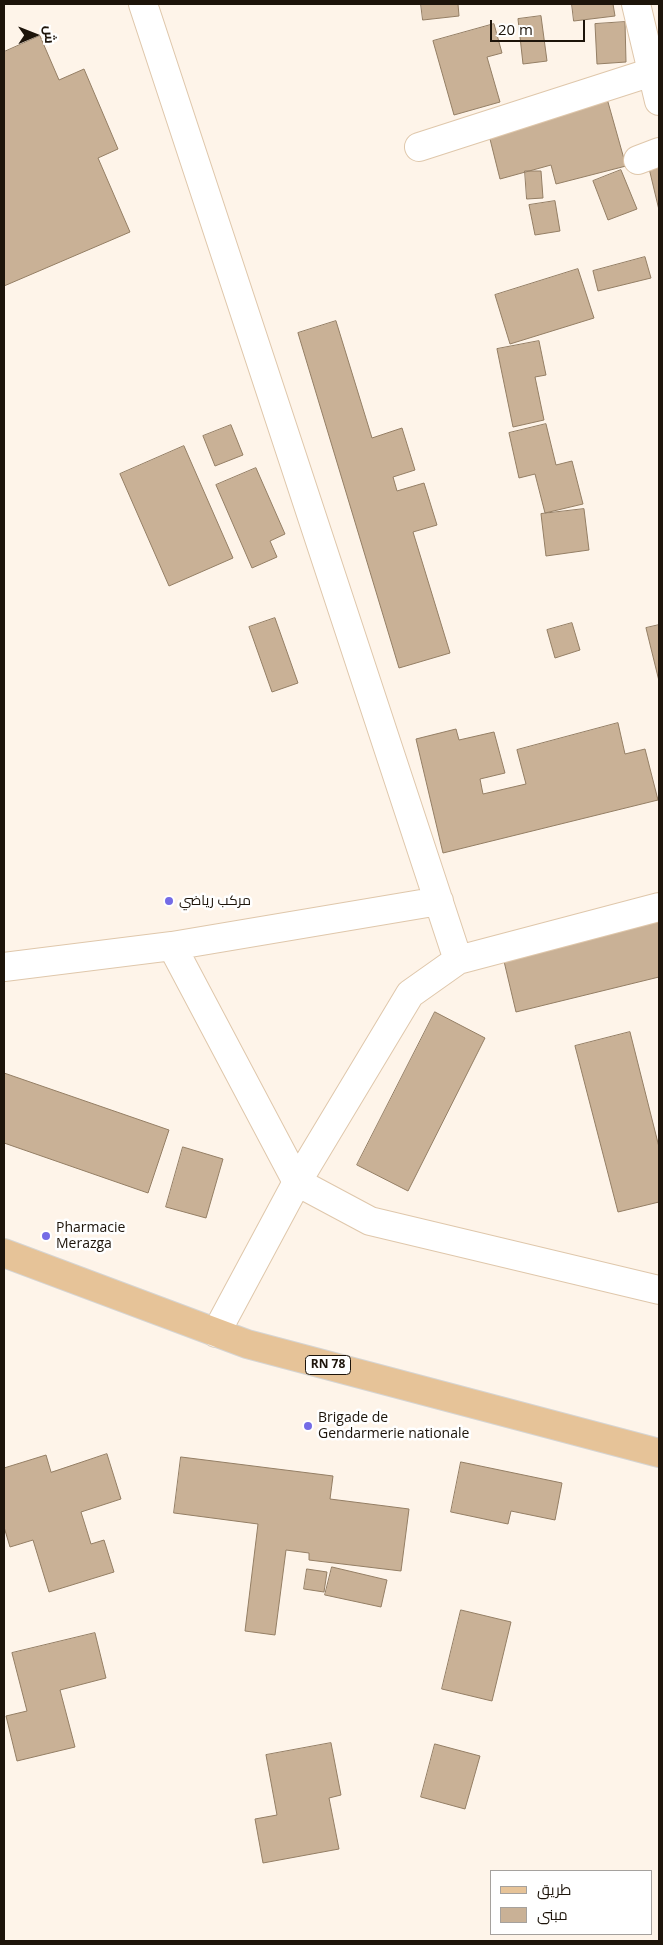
<!DOCTYPE html>
<meta charset="utf-8">
<style>
body{margin:0}
#map{position:relative;width:663px;height:1945px;overflow:hidden;background:#fef4e9;font-family:"Open Sans",Cairo,sans-serif}
canvas{display:block}
.frame{position:absolute;inset:0;border:5px solid #1d140a;pointer-events:none}
.legend{position:absolute;left:490px;top:1870px;width:162px;height:65px;box-sizing:border-box;background:#fff;border:1px solid #a5a19d;margin:0;padding:6px 9px;list-style:none;font-size:15px;color:#1d140a}
.legend li{display:flex;align-items:center;gap:10px;height:25px}
.legend b{width:25px;border:1px solid #a5a19d}
.north{position:absolute;left:10px;top:10px;width:50px;height:50px;-webkit-text-stroke:4px #fff;paint-order:stroke;rotate:89deg;font-size:14px;font-weight:700;line-height:20px;text-align:center;color:#1d140a}
.north::after{content:'';display:block;margin:auto;width:18px;height:22px;background:#1d140a;clip-path:polygon(50% 0,100% 100%,50% 72%,0 100%)}
.scale{position:absolute;left:490px;top:20px;width:95px;height:22px;box-sizing:border-box;border:2px solid #1d140a;border-top:0;padding-left:6px;font-size:15px;line-height:18px;white-space:nowrap;color:#1d140a;-webkit-text-stroke:4px #fff;paint-order:stroke}
</style>
<div id="map">
<canvas width="663" height="1945"></canvas>
<div class="frame"></div>
<ul class="legend">
<li><b style="height:6px;background:#e6c398"></b>طريق</li>
<li><b style="height:14px;background:#c9b196"></b>مبنى</li>
</ul>
<div class="north">ش</div>
<div class="scale">20 m</div>
</div>
<script>
const ctx = document.querySelector('canvas').getContext('2d');
ctx.lineJoin = 'round';
function fill(path, color) { ctx.fillStyle = color; ctx.fill(path, 'evenodd'); }
function strokePath(path, color, width, dash) { ctx.strokeStyle = color; ctx.lineWidth = width; ctx.lineCap = dash ? 'butt' : 'round'; ctx.setLineDash(dash || []); ctx.stroke(path); }
function write(font, color, halo, rows, align = 'center') {
  ctx.font = font + ' "Open Sans",Cairo,sans-serif'; ctx.lineWidth = 5; ctx.setLineDash([]); ctx.textBaseline = 'middle'; ctx.strokeStyle = halo; ctx.fillStyle = color; for (const [text, x, y, turn = 0] of rows) {
    ctx.save(); ctx.translate(x, y); ctx.rotate((+turn || 0) * Math.PI / 180); ctx.textAlign = isNaN(turn) ? turn : align; if (halo) ctx.strokeText(text, 0, 0); ctx.fillText(text, 0, 0); ctx.restore();
  }
}
const building = new Path2D(`
 M421 4H458L459 16 423 20Z
 M572 4H613L615 16 574 21Z
 M541 16 547 61 523 64 518 19Z
 M625 22 626 62 597 64 595 24Z
 M494 24 502 53 487 57 500 102 454 115 433 41Z
 M40 36 59 80 84 69 118 149 98 158 130 232 4 286V52Z
 M606 95 626 166 556 184 551 165 500 179 487 127Z
 M659 161V210L648 164Z
 M621 170 637 209 608 220 593 181Z
 M525 171H541L543 198 527 199Z
 M555 201 560 231 535 235 529 205Z
 M645 257 651 278 598 291 593 271Z
 M578 269 594 318 510 344 495 295Z
 M336 321 372 438 402 428 415 470 393 477 397 491 424 483 437 525 413 532 450 653 399 668 298 333Z
 M539 341 546 375 535 377 544 420 513 427 497 349Z
 M546 424 556 465 572 461 583 504 545 513 535 474 519 478 509 433Z
 M231 425 243 455 215 466 203 436Z
 M184 446 233 558 169 586 120 474Z
 M256 468 285 534 270 541 277 557 252 568 216 485Z
 M584 509 589 550 546 556 541 514Z
 M275 618 298 683 272 692 249 627Z
 M572 623 580 650 555 658 547 630Z
 M659 625V681L646 628Z
 M618 723 625 754 645 749 658 800 443 853 416 739 456 729 459 740 494 732 505 773 480 779 483 794 526 784 517 750Z
 M659 919V977L516 1012 503 957Z
 M435 1012 485 1038 408 1191 357 1165Z
 M630 1032 659 1147V1202L618 1212 575 1046Z
 M4 1073 169 1130 148 1193 4 1143Z
 M183 1147 223 1159 206 1218 166 1207Z
 M107 1454 121 1499 81 1512 91 1544 104 1540 114 1572 49 1592 33 1540 10 1547 4 1527V1468L46 1455 51 1472Z
 M181 1457 333 1476 330 1499 409 1509 401 1571 309 1560V1553L286 1550 275 1635 245 1631 258 1524 174 1513Z
 M461 1462 562 1483 555 1520 511 1511 508 1524 451 1512Z
 M332 1567 387 1580 381 1607 325 1595Z
 M307 1569 327 1572 324 1592 304 1589Z
 M461 1610 511 1622 492 1701 442 1689Z
 M95 1633 106 1678 60 1690 75 1747 17 1761 6 1716 27 1711 12 1653Z
 M331 1743 341 1795 329 1798 339 1849 263 1863 255 1819 277 1815 266 1755Z
 M435 1744 480 1756 465 1809 421 1797Z`);
const minor = new Path2D(`
 M143 4 458 960
 M636 4 659 101
 M419 147 652 72
 M638 160 659 152
 M172 946 297 1182 370 1221 659 1290
 M4 967 172 946 439 901
 M216 1333 297 1182 410 994 458 960 659 907`);
const primary = new Path2D(`
 M4 1253 247 1344 659 1453`);
const markers = [
 [169,901,5,"#746be6"],
 [46,1236,5,"#746be6"],
 [308,1426,5,"#746be6"]
];
const shields = [
 [328,1365,45]
];
const shieldNames = [
 ["RN 78",328,1365]
];
const poiNames = [
 ["مركب رياضي",179,901],
 ["Pharmacie",56,1228],
 ["Merazga",56,1244],
 ["Brigade de",318,1418],
 ["Gendarmerie nationale",318,1434]
];
fill(building, '#c9b196');
strokePath(building, '#947e64', 1);
strokePath(minor, '#dfc7ab', 30);
strokePath(primary, '#d6d5d3', 30);
strokePath(minor, '#fff', 28);
strokePath(primary, '#e6c398', 28);
for (const [x, y, r, color] of markers) { const dot = new Path2D(); dot.arc(x, y, r, 0, 2 * Math.PI); ctx.fillStyle = color; ctx.fill(dot); strokePath(dot, '#fff', 2); }
for (const [x, y, w] of shields) { const box = new Path2D(); box.roundRect(x - w / 2, y - 9.5, w, 19, 4); ctx.fillStyle = '#fff'; ctx.fill(box); strokePath(box, '#1d140a', 1); }
write('bold 12px', '#1d140a', null, shieldNames);
write('14px', '#1d140a', '#fff', poiNames, 'left');
</script>
